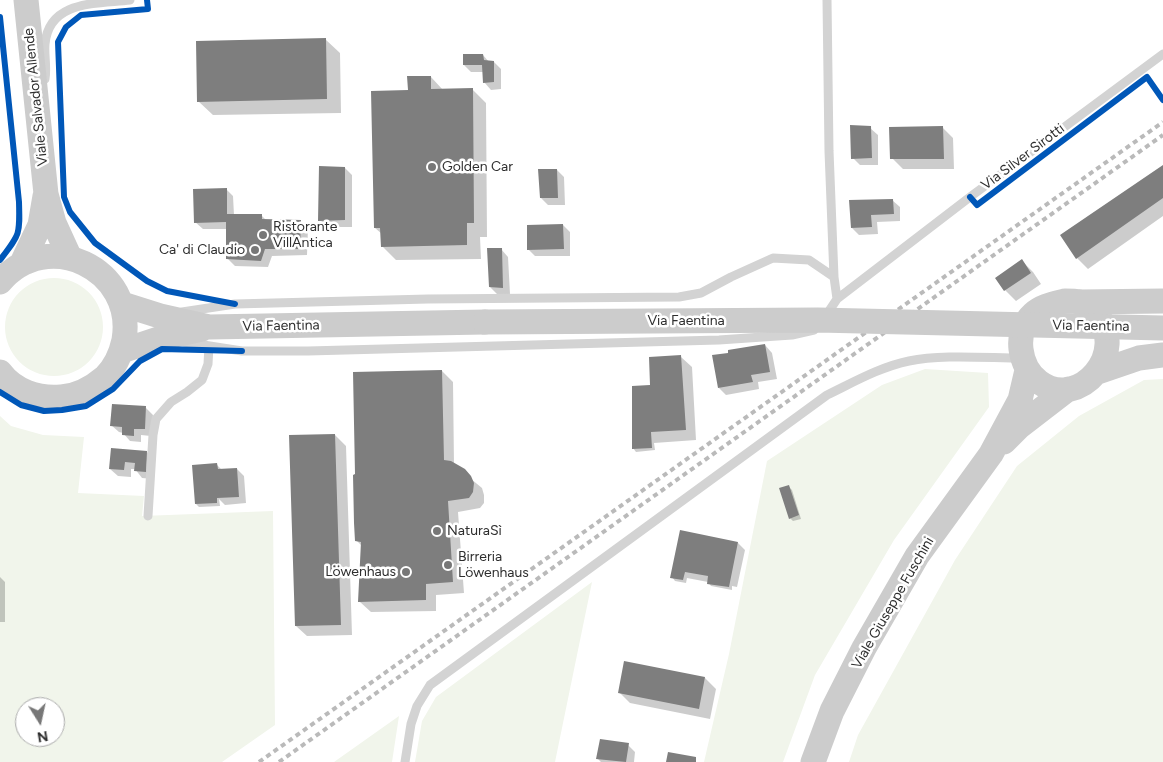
<!DOCTYPE html>
<html>
<head>
<meta charset="utf-8">
<style>
  body { margin:0 }
  #map { position:relative; width:1163px; height:762px; overflow:hidden; background:#fff; font-family:Figtree,sans-serif }
  canvas { display:block }
  .north { position:absolute; left:15px; top:697px; width:50px; height:50px; box-sizing:border-box; background:#fff; border:1px solid #ababab; border-radius:50%; rotate:170deg; font-size:14px; font-weight:700; line-height:20px; text-align:center; color:#2e2e2e }
  .north::after { content:''; display:block; margin:auto; width:18px; height:22px; background:#777; clip-path:polygon(50% 0,100% 100%,50% 72%,0 100%) }
</style>
</head>
<body>
<div id="map">
<canvas width="1163" height="762"></canvas>
<div class="north">N</div>
</div>
<script>
const ctx = document.querySelector('canvas').getContext('2d');
ctx.lineJoin = 'round';
function paint(path, color) {
  ctx.fillStyle = color;
  ctx.fill(path, 'evenodd');
}
function stroke(path, color, width, dash) {
  ctx.strokeStyle = color;
  ctx.lineWidth = width;
  ctx.lineCap = dash ? 'butt' : 'round';
  ctx.setLineDash(dash || []);
  ctx.stroke(path);
}
function label(font, color, halo, rows, align = 'center') {
  ctx.font = font + ' Figtree,sans-serif';
  ctx.lineWidth = 5;
  ctx.setLineDash([]);
  ctx.textBaseline = 'middle';
  ctx.strokeStyle = halo;
  ctx.fillStyle = color;
  for (const [text, x, y, turn = 0] of rows) {
    ctx.save();
    ctx.translate(x, y);
    ctx.rotate((+turn || 0) * Math.PI / 180);
    ctx.textAlign = isNaN(turn) ? turn : align;
    if (halo) ctx.strokeText(text, 0, 0);
    ctx.fillText(text, 0, 0);
    ctx.restore();
  }
}
paint(new Path2D(`
  M5 327a49 49 0 1 1 98 0a49 49 0 1 1-98 0Z
  M925,369L988,373L989,407L894,540L815,675L783,762H704L729,654L767,461L882,385Z
  M1163,379V762H849L858,735L955,560L1017,466L1079,416L1144,380Z
  M0,416L11,426L43,435L84,437L78,493L144,496L142,516L273,511L275,725L222,762H0ZM25,707H55V737H25Z
  M592,582L555,762H415L422,721L436,697Z
  M399,716L392,762H334Z`), '#f1f5eb');
paint(new Path2D(`
  M325,39L340,53L341,113L213,115L198,101Z
  M483,55L489,62H494L501,69V89L491,90L484,82L483,72H471L464,65Z
  M431,77L443,90L472,89L486,103L487,237H480L481,259L396,260L382,246V234L375,228L409,91Z
  M942,127L953,138L954,169H903L892,158Z
  M870,128L878,135V165H860L853,158Z
  M1163,167V216L1088,269L1077,258Z
  M345,168L352,175V227H327L320,220Z
  M557,170L564,177L565,205H548L541,198Z
  M226,189L233,196L234,215H261L267,221H300L308,228L307,255L272,256L268,267L235,266L228,259L227,229H203L195,222Z
  M892,200L900,207V221L877,222L878,234L859,235L852,228Z
  M563,225L570,232V256H535L528,249Z
  M501,249L508,257L510,294H497L490,287Z
  M1022,261L1033,272L1041,284L1016,301L1005,290Z
  M765,345L772,353L777,379L758,382L759,389L726,395L719,388Z
  M681,357L692,367L696,440L654,443L655,450L636,452L633,448Z
  M442,371L453,382L454,465L482,488L484,495V503L480,508L458,512L464,593L436,595V611L371,612L360,602L362,546L357,541Z
  M146,408L153,415L151,436L141,435V442L130,441L123,433L119,432L111,425Z
  M335,435L346,446L352,635L307,636L296,626Z
  M112,450L147,452L154,459L153,479L142,478L135,469H131V477L118,476L110,469Z
  M217,465L222,470L237,469L244,476L246,503L225,505L219,499L220,506L199,507L196,504Z
  M789,487L792,490L801,519L793,521L790,518Z
  M738,543L745,550L737,587L732,586V590L711,586L708,582L687,578L686,583L675,581L672,577Z
  M0,577L5,582V622H0Z
  M625,662L705,678L716,689L710,719L630,703L619,692Z
  M628,745L635,752L634,762H601L598,759Z`), '#0003');
paint(new Path2D(`
  M326,38L327,99L197,102L196,41Z
  M463,54H483L484,60L494,61V82L483,83L482,65H463Z
  M407,76H431V89L473,88L474,223H467V245L381,247L380,228H374L371,91L408,90Z
  M850,125L871,126L872,158L851,159Z
  M943,126L944,159H890L889,127Z
  M1163,165V198L1076,259L1060,235Z
  M319,166L345,167V220L318,221Z
  M538,169H557L558,198H540Z
  M227,188V214H262V219L301,220L300,249H265L261,261L226,259V222L194,223L193,189Z
  M893,199L894,214L871,215L872,227L851,228L849,200Z
  M563,224L564,249L527,250V225Z
  M487,248H502L503,288L489,287Z
  M1022,259L1031,273L1004,291L995,278Z
  M765,344L770,372L751,375L753,382L718,388L712,355L728,353V350Z
  M681,355L686,430L651,432L652,448L632,449V386L650,385L649,357Z
  M442,370L444,460L451,461L465,469L471,476L474,483L473,492L469,498L448,501L453,582L426,584V600L358,602L361,542L355,541L354,523L353,475L355,474L353,372Z
  M112,404L146,406L145,429H134V436L122,435V427L110,426Z
  M335,434L341,625L295,626L289,435Z
  M111,448L147,451L146,472L134,471L135,463L125,462L124,470L109,469Z
  M217,463L218,469L237,468L239,497L217,498V503L195,504L192,465Z
  M789,485L799,515L789,519L779,488Z
  M680,530L738,542L729,587L707,584L708,576L685,572L683,580L670,578Z
  M624,661L705,677L699,709L618,693Z
  M600,739L629,743L626,762L596,759Z
  M668,752L696,757V762H666Z`), '#7e7e7e');
stroke(new Path2D(`
  M827,0L829,151L834,277
  M45,79C47,67 44,55 45,44C49,0 97,4 130,0
  M837,299L970,197L1163,54
  M182,312L235,304L428,299L679,297L701,293L731,277L773,258L809,260L834,277L837,299L825,317
  M184,342L242,351H308L719,340L792,335L814,330
  M148,516L153,435L156,419L171,402L187,392L202,380L208,364L209,346
  M405,762L411,724L417,706L430,685L827,395C854,382 880,367 909,361C941,354 988,358 1022,358`), '#d3d3d3', 9);
stroke(new Path2D(`
  M26,0L46,194L54,223L70,258
  M22,263L40,225L45,196
  M0,282C47,226 136,269 124,340C121,354 115,367 105,377C92,388 78,396 61,397C38,399 14,391 0,372
  M1065,301C1069,301 1075,301 1080,302C1086,303 1091,309 1095,313C1131,351 1079,412 1039,382C1019,367 1013,332 1033,314C1042,306 1053,304 1065,301Z
  M1081,302L1163,301
  M122,304L160,316L209,327L485,322
  M122,351L161,338L202,329
  M1098,372L1139,358L1163,355
  M1004,442L1020,426L1068,389
  M813,762L832,711L864,648L917,556L991,454L1020,400L1027,370`), '#ccc', 25);
stroke(new Path2D(`
  M259,762L1163,122
  M279,762L1163,135`), '#bababa', 4, [5, 4]);
stroke(new Path2D(`
  M485,322L818,320L1163,328`), '#ccc', 25);
stroke(new Path2D(`
  M147,0L148,9L81,15L66,27L58,42L64,197L70,212L95,243L147,281L167,291L235,304
  M0,17L19,202C20,235 20,234 0,260
  M970,197L977,205L1147,77L1163,100
  M0,392L21,405L44,411L62,410L86,406L113,389L140,361L162,349L242,351`), '#0057b8', 6);
for (const [x, y, r, color] of [
  [432,167,5,"#777"],
  [263,235,5,"#777"],
  [255,250,5,"#777"],
  [437,531,5,"#777"],
  [448,565,5,"#777"],
  [406,572,5,"#777"]
]) {
  const dot = new Path2D();
  dot.arc(x, y, r, 0, 2 * Math.PI);
  ctx.fillStyle = color;
  ctx.fill(dot);
  stroke(dot, '#fff', 2);
}
label('14px', '#2e2e2e', '#fff', [
  ["Viale Salvador Allende",36,97,-96],
  ["Via Silver Sirotti",1023,157,-37],
  ["Via Faentina",686,321],
  ["Via Faentina",281,326,-1],
  ["Via Faentina",1091,326,1],
  ["Viale Giuseppe Fuschini",893,603,-60]
]);
label('14px', '#2e2e2e', '#fff', [
  ["Golden Car",442,167],
  ["Ristorante",273,227],
  ["VillAntica",273,243],
  ["Ca' di Claudio",245,250,"right"],
  ["NaturaSì",447,531],
  ["Birreria",458,557],
  ["Löwenhaus",458,573],
  ["Löwenhaus",396,572,"right"]
], 'left');
</script>
</body>
</html>
